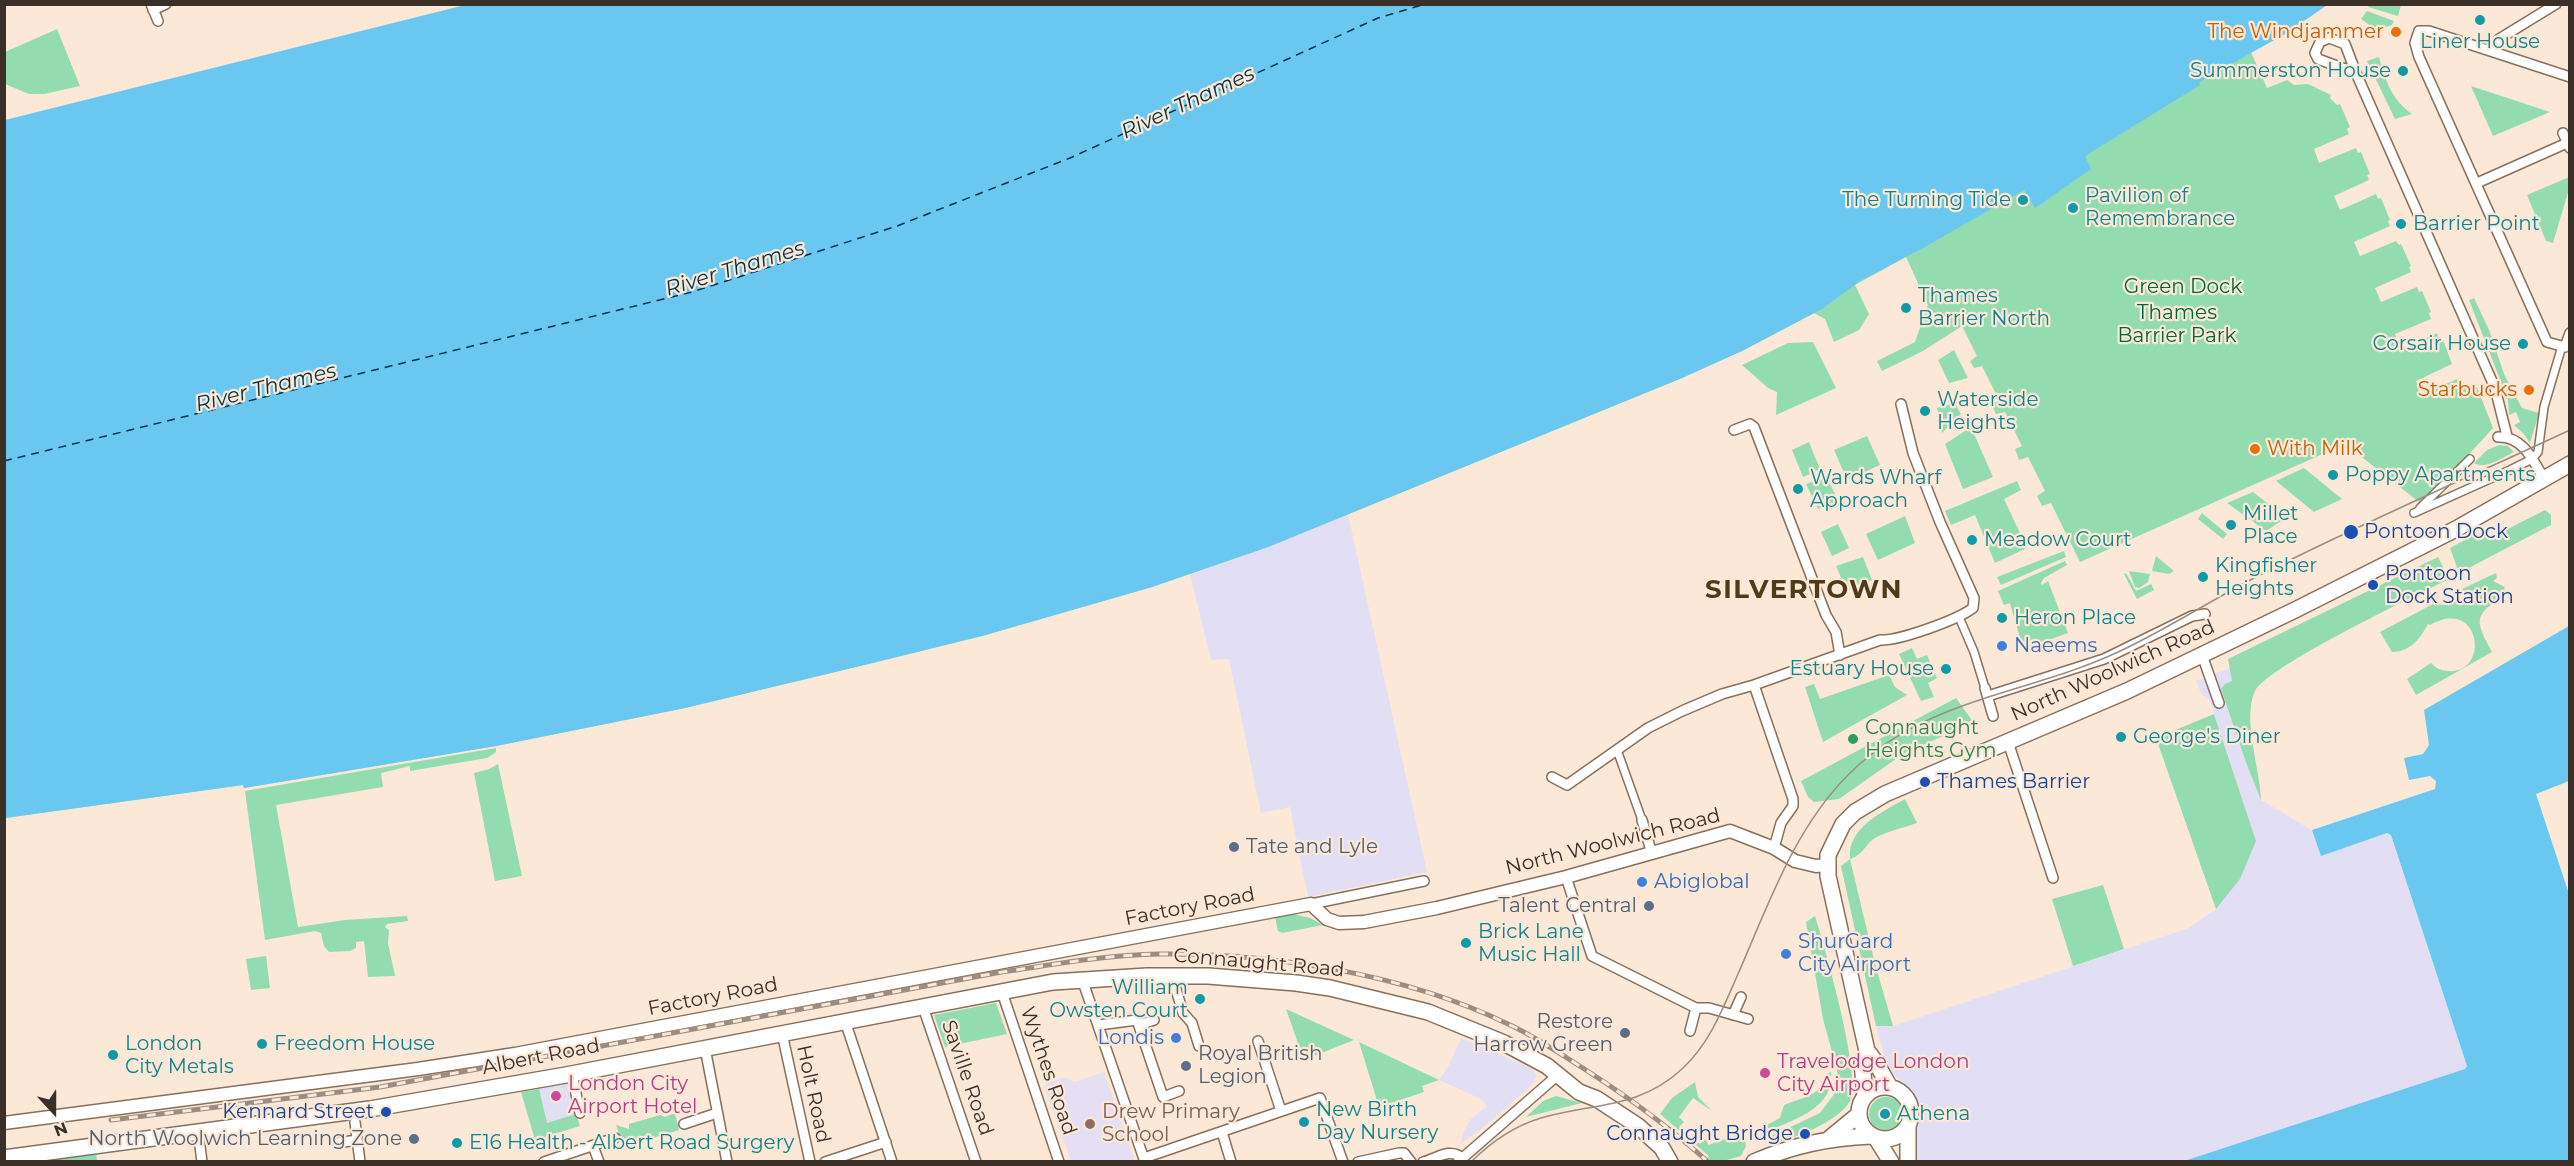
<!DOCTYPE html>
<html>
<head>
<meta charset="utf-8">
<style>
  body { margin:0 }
  #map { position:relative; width:2574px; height:1166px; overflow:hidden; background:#fce8d6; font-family:Montserrat,sans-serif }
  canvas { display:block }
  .frame { position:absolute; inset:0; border:6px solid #3a3028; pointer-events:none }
  .north { position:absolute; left:24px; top:1082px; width:60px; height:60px; -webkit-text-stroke:4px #fce8d6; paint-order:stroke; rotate:159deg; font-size:16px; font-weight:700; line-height:24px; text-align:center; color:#3a3028 }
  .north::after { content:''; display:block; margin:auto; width:21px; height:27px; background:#3a3028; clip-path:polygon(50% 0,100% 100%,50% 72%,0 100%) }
</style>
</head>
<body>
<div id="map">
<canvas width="2574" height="1166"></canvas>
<div class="frame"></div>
<div class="north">N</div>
</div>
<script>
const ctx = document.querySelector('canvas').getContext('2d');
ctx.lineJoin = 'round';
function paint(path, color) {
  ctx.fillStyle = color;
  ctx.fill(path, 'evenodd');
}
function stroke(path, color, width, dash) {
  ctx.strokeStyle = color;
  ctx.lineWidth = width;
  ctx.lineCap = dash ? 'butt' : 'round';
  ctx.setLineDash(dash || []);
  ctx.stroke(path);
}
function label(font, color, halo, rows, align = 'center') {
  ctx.font = font + ' Montserrat,sans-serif';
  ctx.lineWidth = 4.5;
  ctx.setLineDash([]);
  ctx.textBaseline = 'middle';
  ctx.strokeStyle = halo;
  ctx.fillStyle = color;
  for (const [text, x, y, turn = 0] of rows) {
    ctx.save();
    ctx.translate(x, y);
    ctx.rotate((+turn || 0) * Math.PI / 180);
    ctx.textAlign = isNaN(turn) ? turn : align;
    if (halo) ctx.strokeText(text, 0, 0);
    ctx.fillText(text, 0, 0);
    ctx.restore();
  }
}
paint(new Path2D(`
  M1348,514L1427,872L1308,897L1290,807L1261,813L1229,659L1211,660L1190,574L1268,547Z
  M2230,668L2247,765L2261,800L2312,830L2321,855L2387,833L2391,835L2467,1065L2465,1069L2184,1161H1916L1915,1135L1918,1113L1910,1091L1888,1069L1876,1026H1893L2189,928L2216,909L2240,879L2256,841L2210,701L2201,693L2196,681Z
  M1461,1038L1528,1067L1534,1070L1536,1076L1535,1081L1528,1089L1479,1131L1461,1143L1464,1131L1470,1120L1487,1106L1481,1099L1439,1080L1449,1065Z
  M565,1082L568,1084L576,1114L547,1124L538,1087Z`), '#e2dff5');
paint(new Path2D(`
  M1104,1072L1135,1161H1071L1044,1087L1046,1084L1064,1077L1075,1082Z`), '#e6def3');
paint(new Path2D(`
  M2327,5L2285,34L2251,52L2267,88L2287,80L2294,85L2308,84L2331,95L2330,98L2337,105L2340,104L2350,127L2347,129L2349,134L2314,149L2319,163L2356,148L2358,153L2361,152L2370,174L2367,175L2369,180L2334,196L2340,210L2376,194L2378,199L2381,198L2390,220L2388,221L2390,226L2354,242L2360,256L2396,241L2399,245L2401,244L2411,266L2409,267L2411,272L2375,288L2381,302L2417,287L2419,292L2422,291L2431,312L2429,313L2431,319L2395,334L2401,349L2437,333L2439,338L2442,337L2452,364L2416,381L2422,395L2457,379L2460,384L2464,383L2467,391L2477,387L2493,428L2423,505L2345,444L2080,562L2051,503L2042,506L2037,496L2045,491L2028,457L2019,460L2015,449L2022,446L2005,412L1996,414L1992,405L1999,400L1982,366L1974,368L1970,361L1977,356L1962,326L1923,351L1882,371L1877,361L1915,342L1928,305L1906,257L1855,285L1869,314L1859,330L1834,342L1825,319L1814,313L1742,351L1682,378L1268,547L1152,587L982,636L685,708L496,746L244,788L243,785L5,818L4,783Z
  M2369,5L2400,4L2401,5L2398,16L2368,7Z
  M2367,11L2394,21L2392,25L2376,30L2361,19Z
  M57,29L80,86L44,94H29L5,84V52Z
  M2379,57C2385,80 2392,100 2412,114L2395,119L2367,61Z
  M2471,86L2550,112L2493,136Z
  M2569,177V189L2553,243L2546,241L2527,195Z
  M2474,298L2490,332L2504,374L2522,408L2539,413L2530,443L2523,433L2514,425L2520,422L2516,412L2509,415L2508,400L2469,300Z
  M1813,342L1836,388L1776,415L1777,392L1768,388L1742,365L1788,343Z
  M1954,350L1968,378L1949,383L1938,360Z
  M1955,403L1961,414L1942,433L1937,408Z
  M1971,427L1993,477L1963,489L1945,444Z
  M1867,436L1880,465L1847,480L1834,450Z
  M1809,442L1820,469L1803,477L1792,450Z
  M2499,445L2508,446L2514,452C2503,457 2486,470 2474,463L2487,450Z
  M2304,468L2342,499L2314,512L2276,481Z
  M1826,476L1838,500L1818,509L1806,484Z
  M2017,481L2021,490L2004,499L2027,548L1995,563L1975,515L1951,525L1945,511Z
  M2253,492L2286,518L2266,531L2227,503Z
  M2545,510L2551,515V525L2459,573L2450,548L2474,535L2494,536Z
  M2202,513L2227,534L2223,539L2198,519Z
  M1905,516L1915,543L1878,560L1866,534Z
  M1838,524L1849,548L1832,556L1821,532Z
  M2064,551L2066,557L2001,585L1997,577Z
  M2156,556L2174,571L2169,574L2152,571Z
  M1863,557L1872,580L1847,591L1836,566Z
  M2438,557L2449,579C2415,596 2268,666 2255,691C2242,718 2260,769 2261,800L2247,765L2221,689L2225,684L2232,681L2228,659Z
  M2065,561L2067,565L2044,578L2041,583L2042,585L2048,581L2068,633L2023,649L2010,603L2004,605L1998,591Z
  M2129,571L2150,574L2148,582L2139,588L2135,587Z
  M2126,573L2136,591L2151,584L2154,590L2137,599L2124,574Z
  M2496,573L2497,578L2493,581L2505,587L2504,589L2506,591L2500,596L2503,598C2471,614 2477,624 2492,652L2416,695L2407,679L2431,663C2437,669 2440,670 2448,671C2490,675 2482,596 2430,625L2428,624C2420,639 2410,652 2392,652L2380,632L2433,604L2447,605L2449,597L2466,600L2467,594L2462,589Z
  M1912,648L1917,659L1927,655L1937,678L1928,683L1934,697L1921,701L1899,654Z
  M1889,675L1895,687L1907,695L1823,742L1805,687L1814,684L1820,699Z
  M1956,698L1974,723L1969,722L1959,729L1903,754L1839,799L1814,802L1808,797L1801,781Z
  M2214,714L2256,841L2240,879L2216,909L2156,738Z
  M496,748V752L487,758L410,771V766L381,773L383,787L276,805L298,927L345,920L407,916L408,921L387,924L385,927L389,930L388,943L395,976L368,977L364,941L356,942V948L350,951L329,952L324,946L321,933L315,931L265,940L245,791Z
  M498,764L522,876L495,881L474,773L489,769Z
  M1905,799L1917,823C1903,828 1888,831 1875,838C1864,845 1865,854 1850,859L1875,964L1893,1026H1876L1841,866L1850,859C1847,828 1882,812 1905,799Z
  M2103,885L2124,949L2073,966L2052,899Z
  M1293,914L1310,918L1323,925L1282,933L1278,931L1275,917Z
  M1815,916C1824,945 1863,1079 1850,1101C1838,1122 1794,1139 1771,1144L1769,1137L1820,1113L1838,1089L1837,1070L1823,1019L1806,922Z
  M266,956L270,988L251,990L246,959Z
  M996,1003L1007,1034L945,1047L934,1015Z
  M1286,1009L1354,1040L1304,1060Z
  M1359,1042L1439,1080L1422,1086L1424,1092L1379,1107Z
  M1831,1072C1834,1108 1798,1117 1772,1130L1765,1126L1780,1118L1784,1105C1800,1098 1825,1095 1826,1074Z
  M1695,1082L1698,1097L1712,1111L1693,1098L1679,1117L1684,1122L1679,1127L1700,1144L1706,1139L1708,1145L1744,1133L1746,1146L1741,1156L1723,1161H1705L1709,1156L1660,1114L1672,1098Z
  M539,1089L547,1123L576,1114L580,1126L535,1140L521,1092Z
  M1556,1096L1582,1103L1526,1117L1543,1101Z
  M1869 1114a17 17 0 1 1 34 0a17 17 0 1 1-34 0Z
  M675,1113L679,1130L633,1144L630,1142L623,1144L616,1125L629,1129V1124L660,1115L665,1117Z
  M96,1153L97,1161L51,1162L54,1158Z`), '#93dcaf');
paint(new Path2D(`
  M465,5V4L2327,5L2285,34L2199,82L2200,85L2085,156L2091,169L2035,208L2024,190L1923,248L1860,281L1822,309L1742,351L1682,378L1268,547L1152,587L982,636L869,664L685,708L496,746L244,788L243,785L5,818V120Z
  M2569,626V781L2536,794L2569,894V1161H2184L2465,1069L2467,1066L2391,835L2387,833L2321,856L2312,830L2435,789L2436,781L2430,776L2409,780L2404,758L2423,754L2429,745L2424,710Z`), '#69c7f0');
stroke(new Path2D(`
  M4,461L692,292L897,226L1070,158L1378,18L1425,4`), '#053243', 1.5, [8, 6]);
const pedestrian = new Path2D(`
  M2420,508L2470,459
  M2414,513L2510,470L2532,459L2538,452L2544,407L2562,346
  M1959,617L1974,652L1985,688
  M1617,750L1642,820`);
const minor = new Path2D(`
  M151,4L158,21
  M153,10L166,4
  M2493,51L2499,39L2556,4
  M2356,73L2318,59L2315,53L2320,42L2329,38L2345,44L2356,73L2495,388L2507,436
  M2570,77L2429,31H2419L2415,43L2419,57L2547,342L2565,347L2570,333
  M2563,133L2570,148
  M2477,183L2567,143
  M1734,430L1750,424L1754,427L1826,615L1836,632L1840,655
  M2498,437C2523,436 2533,460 2544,479
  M2202,655L2219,703
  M1754,685L1793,799V806L1781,823L1774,848
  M1985,688L1993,716
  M1988,696L2104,659L2192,616L2205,614
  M2008,742L2053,878
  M1552,777L1567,785L1648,728L1682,711L1722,694L1754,685L1880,640C1899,641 1957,620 1973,608L1974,598L1940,522L1913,453L1901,404
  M1642,820L1652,854
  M1566,877L1592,956L1696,1008H1709L1748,1019
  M1311,904L1424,881
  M1172,976L1183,1013L1192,1023L1199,1046
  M1082,979L1145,1162
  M1002,992L1059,1162
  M923,1007L976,1162
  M1733,1015L1741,997
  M845,1021L892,1162
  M1098,1025L1137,1020L1163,1097L1179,1091
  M1139,1025L1154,1020
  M1690,1031L1696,1008
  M782,1033L810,1162
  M1258,1041L1281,1111
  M705,1048L727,1162
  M572,1074L580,1113
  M355,1122L360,1162
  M684,1124L717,1113
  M198,1130L202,1162
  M1222,1132L1231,1162
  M337,1143L357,1140
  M593,1146L599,1162
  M1144,1158L1320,1098L1343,1162
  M544,1162L615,1138
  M825,1162L886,1142
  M1358,1162L1399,1153H1404L1411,1162
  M1423,1162C1436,1159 1450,1147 1462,1158
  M1458,1162L1559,1074`);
const tertiary = new Path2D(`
  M4,1123L418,1069L515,1054L1311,904L1327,919L1339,923L1364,922L1437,908L1566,877L1730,831L1774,848L1795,861L1816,866L1827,865`);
const primary = new Path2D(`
  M1859 1113a26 26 0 1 1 52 0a26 26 0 1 1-52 0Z
  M1890,1087C1882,1075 1877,1061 1867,1051L1828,876V855L1843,824L1855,812L1885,794L2127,691L2295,610L2456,529L2570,464
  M1865,1095L1862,1063L1867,1051
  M1908,1127V1162
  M1830,1138L1858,1115
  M1876,1138L1891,1162
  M4,1158L370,1109L566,1075L1053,982L1147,976H1208L1296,983L1330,988L1428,1012L1504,1043L1547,1066L1579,1092L1597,1099L1638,1126L1662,1148L1670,1162
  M1754,1162C1794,1145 1828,1138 1871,1136`);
stroke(pedestrian, '#87705c', 10);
stroke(minor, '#87705c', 12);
stroke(tertiary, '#87705c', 15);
stroke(primary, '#87705c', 18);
stroke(pedestrian, '#fff', 7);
stroke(minor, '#fff', 9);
stroke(tertiary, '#fff', 12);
stroke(primary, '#fff', 15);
stroke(new Path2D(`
  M1471,1162C1491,1142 1514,1126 1541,1118C1593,1103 1639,1109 1682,1069C1710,1043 1723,1008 1738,974C1768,906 1794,829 1848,775C1925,698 2022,696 2116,653C2164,631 2208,602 2256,577C2358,525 2465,479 2570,430`), '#9c8d80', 1.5);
const rail = new Path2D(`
  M111,1120L380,1087L996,973C1050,965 1104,955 1159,954C1273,953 1405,974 1508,1024C1528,1033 1548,1046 1567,1058C1617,1089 1662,1121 1706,1160`);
stroke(rail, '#9c8d80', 5);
stroke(rail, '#fce8d6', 3, [9]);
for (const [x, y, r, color] of [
  [2480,20,6,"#0f9aa8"],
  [2396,32,6,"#e8710a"],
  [2403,71,6,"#0f9aa8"],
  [2023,200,6,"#0f9aa8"],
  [2073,208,6,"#0f9aa8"],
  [2401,224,6,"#0f9aa8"],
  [1906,308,6,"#0f9aa8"],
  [2523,344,6,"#0f9aa8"],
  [2529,390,6,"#e8710a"],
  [1925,411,6,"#0f9aa8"],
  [2255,449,6,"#e8710a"],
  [2333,475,6,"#0f9aa8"],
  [1798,489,6,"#0f9aa8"],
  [2231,525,6,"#0f9aa8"],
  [2351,532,8,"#1a4fb4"],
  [1972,540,6,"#0f9aa8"],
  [2203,577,6,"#0f9aa8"],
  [2373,585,6,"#1a4fb4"],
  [2002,618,6,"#0f9aa8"],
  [2002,646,6,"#3f7fe0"],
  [1946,669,6,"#0f9aa8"],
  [2121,737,6,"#0f9aa8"],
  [1853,739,6,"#2e9e5b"],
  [1925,782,6,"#1a4fb4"],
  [1234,847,6,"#5c6f8a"],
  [1642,882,6,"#3f7fe0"],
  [1649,906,6,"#5c6f8a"],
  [1466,943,6,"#0f9aa8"],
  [1786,954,6,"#3f7fe0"],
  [1200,999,6,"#0f9aa8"],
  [1625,1033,6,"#5c6f8a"],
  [1176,1038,6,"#3f7fe0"],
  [262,1044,6,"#0f9aa8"],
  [113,1055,6,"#0f9aa8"],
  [1186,1066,6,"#5c6f8a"],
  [1765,1073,6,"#d1479c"],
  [556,1096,6,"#d1479c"],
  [386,1112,6,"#1a4fb4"],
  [1885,1114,6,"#0f9aa8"],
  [1304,1122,6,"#0f9aa8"],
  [1090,1124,6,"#8d6e63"],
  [1805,1134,6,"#1a4fb4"],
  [414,1139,6,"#5c6f8a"],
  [457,1143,6,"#0f9aa8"]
]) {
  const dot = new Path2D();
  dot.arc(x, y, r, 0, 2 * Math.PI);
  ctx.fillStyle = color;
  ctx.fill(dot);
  stroke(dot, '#fce8d6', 2);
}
label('20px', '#c56008', '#fce8d6', [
  ["The Windjammer",2384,32],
  ["Starbucks",2517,390],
  ["With Milk",2267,449,"left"]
], 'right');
label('20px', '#0d838f', '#fce8d6', [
  ["Liner House",2480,42,"center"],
  ["Summerston House",2391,71,"right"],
  ["Pavilion of",2085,196],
  ["Remembrance",2085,219],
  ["The Turning Tide",2011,200,"right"],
  ["Barrier Point",2413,224],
  ["Thames",1918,296],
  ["Barrier North",1918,319],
  ["Corsair House",2511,344,"right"],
  ["Waterside",1937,400],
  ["Heights",1937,423],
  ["Poppy Apartments",2345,475],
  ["Wards Wharf",1810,478],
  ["Approach",1810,501],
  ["Millet",2243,514],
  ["Place",2243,537],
  ["Meadow Court",1984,540],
  ["Kingfisher",2215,566],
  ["Heights",2215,589],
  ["Heron Place",2014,618],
  ["Estuary House",1934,669,"right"],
  ["George's Diner",2133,737],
  ["Brick Lane",1478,932],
  ["Music Hall",1478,955],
  ["William",1188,988,"right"],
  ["Owsten Court",1188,1011,"right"],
  ["London",125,1044],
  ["City Metals",125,1067],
  ["Freedom House",274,1044],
  ["New Birth",1316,1110],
  ["Day Nursery",1316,1133],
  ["Athena",1897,1114],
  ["E16 Health - Albert Road Surgery",469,1143]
], 'left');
label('20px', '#00673c', '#fce8d6', [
  ["Green Dock",2183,287],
  ["Thames",2177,313],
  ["Barrier Park",2177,336]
]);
label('20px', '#164399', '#fce8d6', [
  ["Pontoon Dock",2364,532],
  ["Pontoon",2385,574],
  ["Dock Station",2385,597],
  ["Thames Barrier",1937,782],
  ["Kennard Street",374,1112,"right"],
  ["Connaught Bridge",1793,1134,"right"]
], 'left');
label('20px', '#366cbe', '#fce8d6', [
  ["Naeems",2014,646],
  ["Abiglobal",1654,882],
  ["ShurGard",1798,942],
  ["City Airport",1798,965],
  ["Londis",1164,1038,"right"]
], 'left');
label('20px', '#3a3028', '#fce8d6', [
  ["North Woolwich Road",2113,671,-24],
  ["North Woolwich Road",1613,842,-14],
  ["Factory Road",1190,907,-11],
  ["Connaught Road",1259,963,5],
  ["Factory Road",713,997,-11],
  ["Albert Road",541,1057,-11],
  ["Wythes Road",1048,1071,71],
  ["Saville Road",967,1078,71],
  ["Holt Road",813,1094,78]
]);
label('20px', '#27864d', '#fce8d6', [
  ["Connaught",1865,728],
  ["Heights Gym",1865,751]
], 'left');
label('20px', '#4e5e75', '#fce8d6', [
  ["Tate and Lyle",1246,847,"left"],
  ["Talent Central",1637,906],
  ["Restore",1613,1022],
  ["Harrow Green",1613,1045],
  ["Royal British",1198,1054,"left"],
  ["Legion",1198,1077,"left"],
  ["North Woolwich Learning Zone",402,1139]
], 'right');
label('20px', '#b23c85', '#fce8d6', [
  ["Travelodge London",1777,1062],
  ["City Airport",1777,1085],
  ["London City",568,1084],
  ["Airport Hotel",568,1107]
], 'left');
label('20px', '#785e54', '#fce8d6', [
  ["Drew Primary",1102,1112],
  ["School",1102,1135]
], 'left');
label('italic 21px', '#053243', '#fce8d6', [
  ["River Thames",1188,103,-25],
  ["River Thames",735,269,-17],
  ["River Thames",266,388,-14]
]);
ctx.letterSpacing = '1.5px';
label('bold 26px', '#513a17', '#fce8d6', [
  ["SILVERTOWN",1804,590]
]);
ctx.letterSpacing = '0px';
</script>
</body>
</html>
